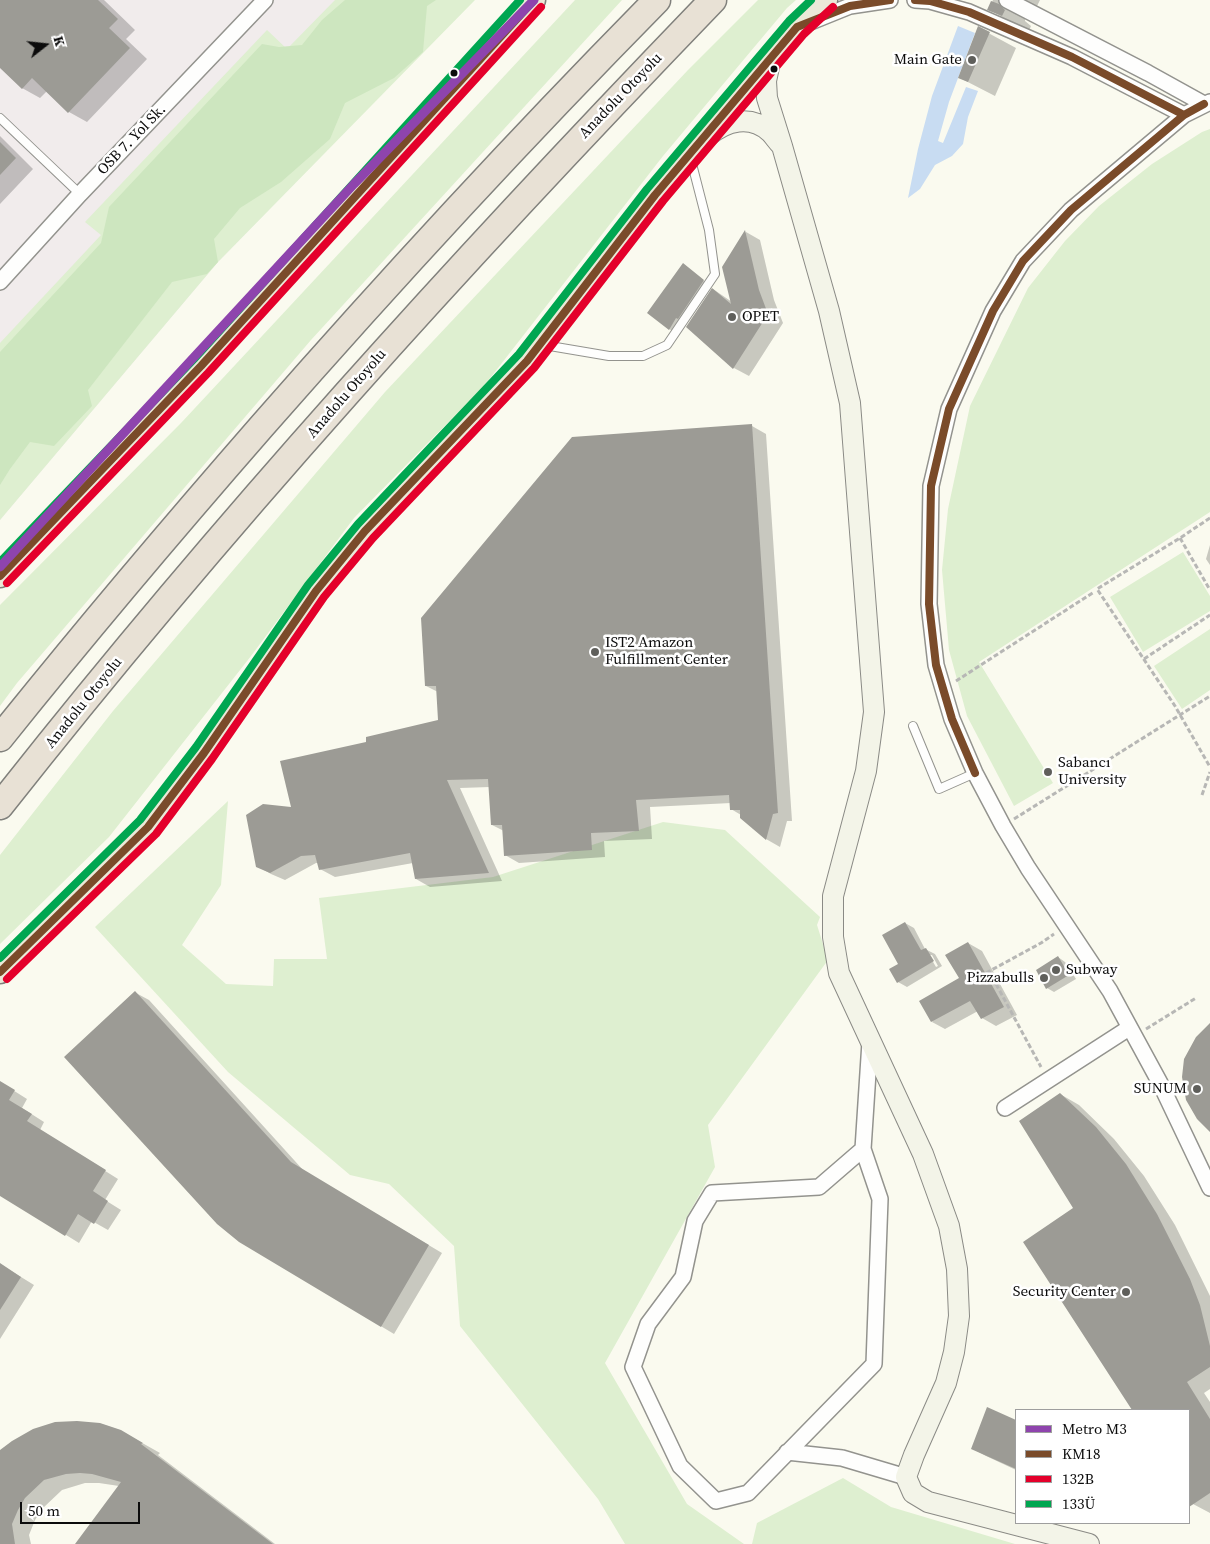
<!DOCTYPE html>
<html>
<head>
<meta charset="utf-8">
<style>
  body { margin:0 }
  #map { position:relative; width:1210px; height:1544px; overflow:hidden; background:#fafaef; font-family:"Source Serif 4",serif }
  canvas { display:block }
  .legend { position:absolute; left:1015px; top:1409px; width:175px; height:115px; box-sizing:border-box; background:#fff; border:1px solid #9e9e9e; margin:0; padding:6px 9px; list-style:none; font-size:15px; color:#0c0c0c }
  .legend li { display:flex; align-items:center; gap:10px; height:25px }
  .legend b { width:25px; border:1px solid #9e9e9e }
  .north { position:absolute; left:20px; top:20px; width:50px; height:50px; -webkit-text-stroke:4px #fff; paint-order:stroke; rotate:74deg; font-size:14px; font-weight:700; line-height:20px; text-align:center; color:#0c0c0c }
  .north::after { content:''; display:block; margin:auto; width:18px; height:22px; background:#0c0c0c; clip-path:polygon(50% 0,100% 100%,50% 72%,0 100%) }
  .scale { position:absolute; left:20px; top:1502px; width:120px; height:22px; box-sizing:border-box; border:2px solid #0c0c0c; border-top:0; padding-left:6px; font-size:15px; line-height:18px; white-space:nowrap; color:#0c0c0c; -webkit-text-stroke:4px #fff; paint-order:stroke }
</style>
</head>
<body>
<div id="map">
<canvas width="1210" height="1544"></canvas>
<ul class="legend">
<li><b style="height:6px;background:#8e44ad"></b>Metro M3</li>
<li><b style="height:6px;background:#7a4b2a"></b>KM18</li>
<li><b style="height:6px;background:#e4002b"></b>132B</li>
<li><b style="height:6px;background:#00a651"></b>133Ü</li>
</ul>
<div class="north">K</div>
<div class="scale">50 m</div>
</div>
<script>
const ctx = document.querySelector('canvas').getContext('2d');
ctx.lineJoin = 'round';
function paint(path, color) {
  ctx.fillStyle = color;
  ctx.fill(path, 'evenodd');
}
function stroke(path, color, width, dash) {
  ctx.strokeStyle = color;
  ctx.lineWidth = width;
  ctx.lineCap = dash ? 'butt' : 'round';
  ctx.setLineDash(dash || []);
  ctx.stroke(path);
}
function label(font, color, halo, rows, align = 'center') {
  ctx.font = font + ' "Source Serif 4",serif';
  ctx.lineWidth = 5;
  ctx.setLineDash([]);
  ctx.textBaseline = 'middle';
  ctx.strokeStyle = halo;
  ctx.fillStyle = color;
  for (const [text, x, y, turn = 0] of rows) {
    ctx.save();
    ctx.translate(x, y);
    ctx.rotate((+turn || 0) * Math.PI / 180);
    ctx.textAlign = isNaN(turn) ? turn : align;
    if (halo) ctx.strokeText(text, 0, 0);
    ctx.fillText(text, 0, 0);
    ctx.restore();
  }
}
paint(new Path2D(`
  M0,0H461L423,52L218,262L0,520Z`), '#f1ecec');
paint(new Path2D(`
  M335,0H475L218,262L0,520V343L101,235L85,222L267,30L287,49Z
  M575,0H622L311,340L17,683L0,706V605L181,423Z
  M758,0H796L787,8L663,156L484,386L354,518L251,656L109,837L0,944V855L113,711L385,392L688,70Z
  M1210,129V512L979,662L1053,783L1014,806L967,716L949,650L942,570L948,509L970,406L1028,288L1065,241L1099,206L1152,164L1202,132Z
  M1183,552L1210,596V611L1143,652L1110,597Z
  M1210,629V690L1182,709L1154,666Z
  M228,801L221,885L182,945L226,984L273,986L274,959H327L319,898L493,877L663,822L725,830L820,917L817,925L828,960L708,1125L715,1167L605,1363L687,1504L744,1544H625L598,1499L460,1326L454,1246L389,1184L350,1175L228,1072L95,927Z
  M843,1478L891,1507L1015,1544H752L757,1523Z`), '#deefd0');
paint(new Path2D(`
  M345,0H436L427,6L423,52L394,78L345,103L330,139L281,182L240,208L214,239L218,262L207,274L172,282L88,390L92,406L54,446L30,442L10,469L0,485V352L101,243L109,207L262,44L279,47L302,45L322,20Z`), '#cde6bf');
paint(new Path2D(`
  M958,26L975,33L949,102L938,141L943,143L966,87L978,91L968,117L963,144L952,156L935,165L920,189L908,198L918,149L932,96Z`), '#c8dcf2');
paint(new Path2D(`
  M0,0H104L135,30L126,39L147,59L87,122L69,112L47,91L40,98L22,88L0,67Z
  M993,0H1040L1037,6L1029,7L1025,12V21L1031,26L1029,31L1015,25L989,9Z
  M979,28L1016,48L995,96L960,78Z
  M0,136L33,169L0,204Z
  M746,232L760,240L774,300L783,323L749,376L734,368L688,326L713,289L732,302L724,267Z
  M687,267L706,283L673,331L669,329Z
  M752,426L766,434L792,821H787L780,847L766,839L741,817V815L731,809V803L650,807L652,839L604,841L605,857L519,863L505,855L504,831L492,825L490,787L460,788L502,881L430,887L416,879L413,863L335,877L320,869L319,863H316L285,880L271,874L257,866L293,809L367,743L440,721L438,692L426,686Z
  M1210,545V565L1206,559Z
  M905,923L914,928L925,949L935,954L942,966L907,987L898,982ZM929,955H932L938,966L936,967Z
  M968,943L982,951L1017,1015L996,1026L982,1018L978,1011L945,1029L932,1022L961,978Z
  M1058,957L1065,962L1076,979L1054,992L1047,988Z
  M136,993L149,1000L304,1171L442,1253L394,1334L239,1241Z
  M0,1082L27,1099L22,1108L44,1122L40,1130L118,1179L105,1200L121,1210L108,1230L92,1221L79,1243L0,1194Z
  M1060,1094L1079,1105L1114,1139L1144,1176L1175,1225L1210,1296V1389L1204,1393L1210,1402V1513L1193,1504L1189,1496V1410H1133L1025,1242L1075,1208Z
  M0,1264L34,1285L0,1339Z
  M987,1409L1016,1421V1470L986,1456L973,1449Z
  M121,1431L160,1453L158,1455L275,1544H76L119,1486L99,1483H85L62,1490L43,1508L35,1520L29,1535L31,1544H0V1452Z`), '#0003');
paint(new Path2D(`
  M0,0H98L118,19L109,28L130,48L68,113L32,78L22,89L0,68Z
  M991,1L999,4L1005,10L1002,16L987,10Z
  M978,26L990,32L968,82L958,78Z
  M0,142L16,158L0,175Z
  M745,230L759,290L768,314L733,369L686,327L712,288L731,304L722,267Z
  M683,263L704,280L678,319L676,318L669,330L647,313Z
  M752,424L778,813L773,814L766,840L740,818V810H730L729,795L636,800L639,831L591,833L592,850L504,856L502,825H491L488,779L447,780L489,873L415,879L410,853L319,870L315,855L301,856L270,873L256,867L246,815L263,804L291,807L280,761L366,742V737L438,720L436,686H425L421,618L572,437Z
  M905,922L921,950L926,948L934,961L897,983L889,969L898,964L882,935Z
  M968,942L1004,1007L981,1019L970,1001L931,1022L919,1001L959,978L945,955Z
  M1058,956L1069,975L1046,989L1036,970Z
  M135,991L291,1162L429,1245L381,1327L239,1242L217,1224L64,1057Z
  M1210,1023V1132L1197,1119L1186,1100L1182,1077L1184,1059L1196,1037Z
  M0,1081L15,1090L9,1100L32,1114L27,1121L106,1170L93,1191L108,1201L94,1224L78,1214L65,1236L0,1196Z
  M1060,1093L1096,1127L1126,1164L1157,1214L1190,1279L1200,1305L1210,1346V1367L1187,1382L1210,1419V1493L1189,1507V1410H1132L1023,1242L1073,1208L1019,1121Z
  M0,1263L21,1277L0,1310Z
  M987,1407L1016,1420V1469L971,1449Z
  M77,1421L100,1423L121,1430L143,1443L141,1444L273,1544H75L121,1482L92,1474L80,1473L66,1474L44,1480L25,1498L18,1510L12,1524L15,1544H0V1450L12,1441L33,1429L55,1422Z`), '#9c9b95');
const lane = new Path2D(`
  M0,118L80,194
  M544,345L609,356H643L667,345L715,274L709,230L691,160
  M913,726L939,789L975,773`);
const street = new Path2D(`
  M915,0L930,1L969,12L1072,57L1184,115
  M1007,0L1148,73L1204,104
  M808,23L850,6L890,0
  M1210,102L1184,115L1071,210L1023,261L993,311L949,409L931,486L929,604L936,665L952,719L975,773L1003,826L1028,868L1110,991L1160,1083L1210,1188
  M0,282L80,194L265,0
  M1005,1108L1129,1028
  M863,1149L819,1187L712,1193L695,1221L683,1277L648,1324L633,1367L680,1466L716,1501L748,1493L874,1364L880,1199L863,1149L870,1042
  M787,1452L842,1458L906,1477`);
const secondary = new Path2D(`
  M771,58L766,81L767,98L782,146L829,311L850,403L874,712L866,771L833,896V937L839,973L923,1154L949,1226L957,1269L959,1316L954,1352L946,1383L914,1455L906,1477L913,1493L928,1502L1089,1544
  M708,136C726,121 750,114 770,132C774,136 777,141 781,145`);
const primary = new Path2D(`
  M0,576L201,366L534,0
  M0,972L148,827L204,753L316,591L365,531L527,361L655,195L797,27L826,0`);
const highway = new Path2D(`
  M0,738C85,632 173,528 262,426C390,280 521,138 657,0
  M0,806C222,524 464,258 713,0`);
stroke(lane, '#93938e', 10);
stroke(street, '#93938e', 18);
stroke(secondary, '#8a8a85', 22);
stroke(primary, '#80807c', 25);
stroke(highway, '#80807c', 29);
stroke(new Path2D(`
  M1210,518L1180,538L1097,589L1175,706L1210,767
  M1180,538L1210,590
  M1144,659L1210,615
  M956,681L1094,592
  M1202,795L1210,772
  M1014,819L1210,696
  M989,971L1041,1067
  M986,973L1041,943L1054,934
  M1146,1029L1196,998`), '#b7b7b5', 3, [5, 2.5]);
stroke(lane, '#fefefd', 8);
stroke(street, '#fefefd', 15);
stroke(secondary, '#f3f4e8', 20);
stroke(primary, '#ebe9d8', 22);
stroke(highway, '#e8e1d5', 26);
stroke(new Path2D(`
  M915,0L930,1L969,12L1072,57L1184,115
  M0,576L201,366L534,0
  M975,773L952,719L936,665L929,604L931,486L949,409L993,311L1023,261L1071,210L1184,115L1204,104
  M0,972L148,827L204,753L316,591L365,531L527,361L655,195L797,27L850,6L890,0`), '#7a4b2a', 8);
stroke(new Path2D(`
  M7,583L208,373L541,7
  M7,979L156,834L212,759L324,597L373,538L534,368L663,201L804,34L833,7`), '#e4002b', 8);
stroke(new Path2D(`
  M0,562L194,359L520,0
  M0,958L140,820L196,747L308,585L358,524L519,354L647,189L789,21L811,0`), '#00a651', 8);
stroke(new Path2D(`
  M0,567L354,184L534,0`), '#8e44ad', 9);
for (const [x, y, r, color] of [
  [972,60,5,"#5f5f5b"],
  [774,69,4.5,"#0c0c0c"],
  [454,73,4.5,"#0c0c0c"],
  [732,317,5,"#5f5f5b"],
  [595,652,5,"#5f5f5b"],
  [1048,772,5,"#5f5f5b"],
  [1056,970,5,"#5f5f5b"],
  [1044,978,5,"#5f5f5b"],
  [1197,1089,5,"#5f5f5b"],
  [1126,1292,5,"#5f5f5b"]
]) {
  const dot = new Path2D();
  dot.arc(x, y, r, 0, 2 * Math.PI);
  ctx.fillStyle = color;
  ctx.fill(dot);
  stroke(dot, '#fff', 2);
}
label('15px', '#0c0c0c', '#fff', [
  ["Main Gate",962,60],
  ["OPET",742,317,"left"],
  ["IST2 Amazon",605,643,"left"],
  ["Fulfillment Center",605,660,"left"],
  ["Sabancı",1058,763,"left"],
  ["University",1058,780,"left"],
  ["Subway",1066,970,"left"],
  ["Pizzabulls",1034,978],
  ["SUNUM",1187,1089],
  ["Security Center",1116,1292]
], 'right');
label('15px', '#0c0c0c', '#fff', [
  ["Anadolu Otoyolu",621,96,-46],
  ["OSB 7. Yol Sk.",132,140,-46],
  ["Anadolu Otoyolu",347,394,-49],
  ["Anadolu Otoyolu",84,703,-51]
]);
</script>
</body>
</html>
